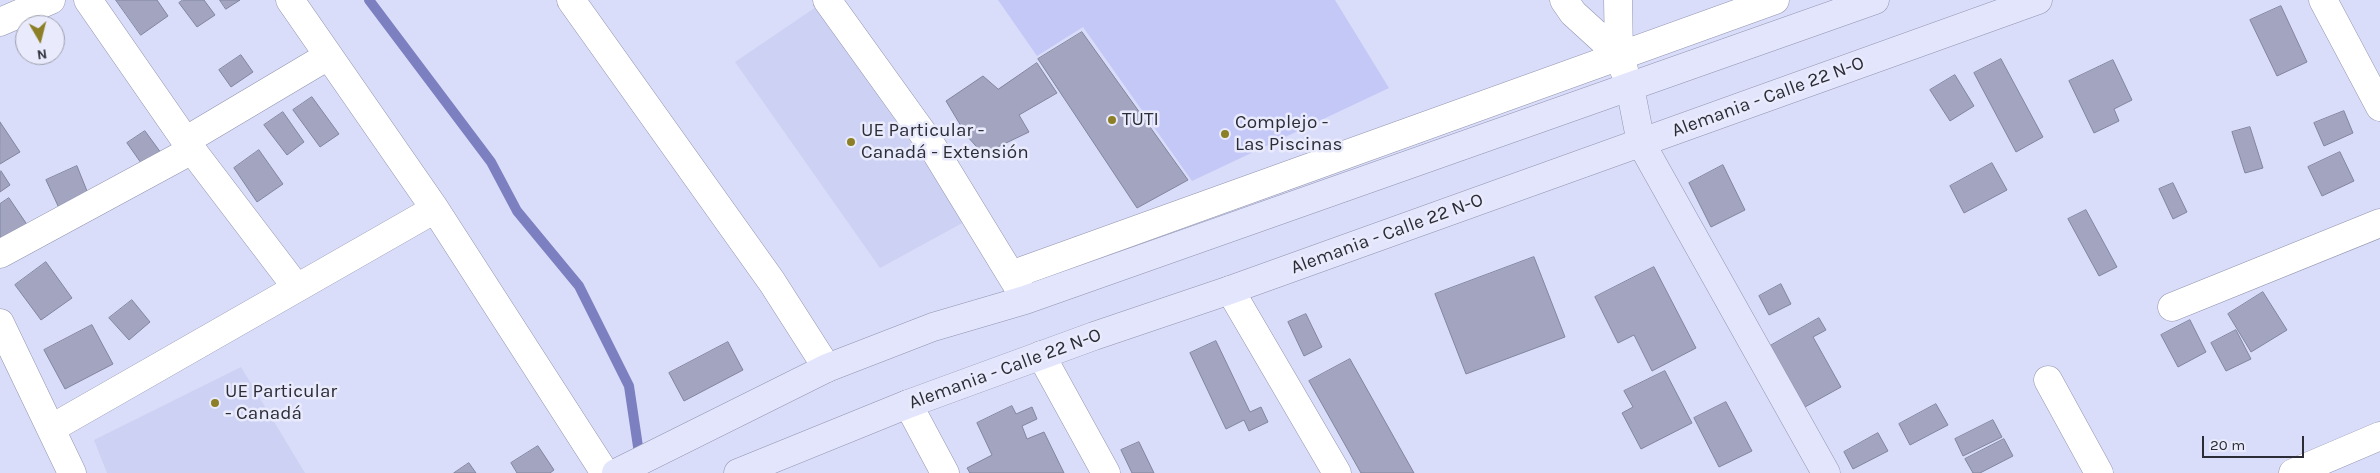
<!DOCTYPE html>
<html>
<head>
<meta charset="utf-8">
<style>
  body { margin:0 }
  #map { position:relative; width:2380px; height:473px; overflow:hidden; background:#daddf9; font-family:Karla,sans-serif }
  canvas { display:block }
  .north { position:absolute; left:15px; top:15px; width:50px; height:50px; box-sizing:border-box; background:#e9ebfc; border:1px solid #9d9fad; border-radius:50%; rotate:172deg; font-size:14px; font-weight:700; line-height:20px; text-align:center; color:#2b2c36 }
  .north::after { content:''; display:block; margin:auto; width:18px; height:22px; background:#8c7f25; clip-path:polygon(50% 0,100% 100%,50% 72%,0 100%) }
  .scale { position:absolute; left:2202px; top:436px; width:102px; height:22px; box-sizing:border-box; border:2px solid #2b2c36; border-top:0; padding-left:6px; font-size:15px; line-height:18px; white-space:nowrap; color:#2b2c36; -webkit-text-stroke:4px #e9ebfc; paint-order:stroke }
</style>
</head>
<body>
<div id="map">
<canvas width="2380" height="473"></canvas>
<div class="north">N</div>
<div class="scale">20 m</div>
</div>
<script>
const ctx = document.querySelector('canvas').getContext('2d');
ctx.lineJoin = 'round';
function paint(path, color) {
  ctx.fillStyle = color;
  ctx.fill(path, 'evenodd');
}
function stroke(path, color, width, dash) {
  ctx.strokeStyle = color;
  ctx.lineWidth = width;
  ctx.lineCap = dash ? 'butt' : 'round';
  ctx.setLineDash(dash || []);
  ctx.stroke(path);
}
function label(font, color, halo, rows, align = 'center') {
  ctx.font = font + ' Karla,sans-serif';
  ctx.lineWidth = 5;
  ctx.setLineDash([]);
  ctx.textBaseline = 'middle';
  ctx.strokeStyle = halo;
  ctx.fillStyle = color;
  for (const [text, x, y, turn = 0] of rows) {
    ctx.save();
    ctx.translate(x, y);
    ctx.rotate((+turn || 0) * Math.PI / 180);
    ctx.textAlign = isNaN(turn) ? turn : align;
    if (halo) ctx.strokeText(text, 0, 0);
    ctx.fillText(text, 0, 0);
    ctx.restore();
  }
}
paint(new Path2D(`
  M816,7L966,221L880,268L735,62Z
  M241,367L305,473H107L94,440Z`), '#cdd1f3');
paint(new Path2D(`
  M998,0H1335L1389,88L1192,181L1083,27L1037,56Z`), '#c4c8f7');
stroke(new Path2D(`
  M369,0L491,162L517,211L579,286L629,386L640,460`), '#7c7fc0', 10);
const building = new Path2D(`
  M116,0H157L168,16L141,35Z
  M183,0H204L215,15L197,27L179,3Z
  M220,0H240L226,9Z
  M2281,6L2307,62L2277,76L2250,20Z
  M1082,32L1188,180L1137,208L1038,59Z
  M241,55L253,72L231,87L219,70Z
  M2001,59L2043,137L2016,152L1974,73Z
  M2113,60L2132,100L2114,109L2119,121L2094,133L2069,81Z
  M1037,63L1057,93L1019,115L1029,132L983,154L967,136L946,101L983,76L998,89Z
  M1955,75L1974,106L1950,121L1930,90Z
  M312,97L339,134L320,147L293,110Z
  M2344,111L2353,133L2324,146L2314,123Z
  M283,112L304,142L287,155L264,125Z
  M0,122L20,152L0,164Z
  M2250,127L2263,168L2245,173L2232,132Z
  M145,131L164,157L146,170L127,143Z
  M259,150L283,184L257,202L234,168Z
  M2340,152L2354,181L2322,196L2308,167Z
  M1992,163L2007,190L1964,213L1950,186Z
  M1723,165L1745,210L1711,227L1689,183Z
  M77,166L89,196L59,208L46,180Z
  M1,171L10,185L0,192V172Z
  M2173,183L2187,212L2173,219L2159,189Z
  M9,198L28,226L0,241V204Z
  M2086,210L2117,267L2099,276L2068,219Z
  M1534,257L1565,337L1466,374L1435,294Z
  M46,262L72,298L41,320L15,285Z
  M1654,267L1696,348L1652,371L1634,335L1618,343L1595,297Z
  M1781,284L1791,304L1769,315L1759,296Z
  M2263,292L2287,330L2251,352L2228,314Z
  M132,300L150,322L129,340L109,318Z
  M1306,314L1322,347L1304,356L1288,322Z
  M1819,318L1826,330L1813,337L1841,387L1805,407L1770,346Z
  M2190,320L2206,352L2178,367L2161,335Z
  M92,325L113,364L65,389L44,350Z
  M2236,330L2251,359L2226,371L2211,343Z
  M1216,341L1250,412L1261,407L1268,422L1249,431L1244,420L1226,429L1190,353Z
  M728,342L743,370L684,401L669,373Z
  M1350,359L1414,473H1361L1309,381Z
  M1665,371L1692,423L1641,449L1622,413L1633,407L1624,391Z
  M1726,402L1752,451L1719,467L1694,418Z
  M1936,404L1948,425L1910,445L1899,424Z
  M1012,406L1016,414L1032,407L1037,419L1022,426L1027,439L1044,432L1064,473H970L967,468L992,455L977,423Z
  M1993,420L2002,437L1963,456L1955,439Z
  M1878,433L1888,451L1853,469L1844,452Z
  M2004,439L2013,456L1980,473H1973L1965,459Z
  M1139,442L1154,473H1132L1121,450Z
  M538,446L554,470L550,473H517L511,463Z
  M469,463L476,473H454Z`);
paint(building, '#a3a5c0');
stroke(building, '#82859e', 1);
const street = new Path2D(`
  M290,0L435,209L605,473
  M571,0L772,282L827,368
  M827,0L932,146L1020,290
  M1564,0L1573,13L1619,55
  M1618,0L1619,55L1624,70
  M2323,0L2380,107
  M0,22L51,0
  M185,141L328,56
  M192,150L297,288
  M0,254L192,150L88,0
  M1011,275L1775,0
  M1230,290L1337,473
  M2172,307L2380,223
  M0,323L72,473
  M1041,355L1106,473
  M2048,380L2099,473
  M908,404L945,473
  M52,428L435,209
  M2293,473L2380,436`);
const secondary = new Path2D(`
  M1630,87L1641,143L1826,473
  M616,473L827,368L933,327L1025,300L1875,0
  M738,473L908,404L1094,336L1230,290L2038,0`);
stroke(street, '#9194ae', 29);
stroke(secondary, '#9194ae', 29);
stroke(street, '#fff', 28);
stroke(secondary, '#e3e5fd', 28);
for (const [x, y, r, color] of [
  [1112,120,5,"#8c7f25"],
  [1225,134,5,"#8c7f25"],
  [851,142,5,"#8c7f25"],
  [215,403,5,"#8c7f25"]
]) {
  const dot = new Path2D();
  dot.arc(x, y, r, 0, 2 * Math.PI);
  ctx.fillStyle = color;
  ctx.fill(dot);
  stroke(dot, '#e9ebfc', 2);
}
label('19px', '#2b2c36', '#e9ebfc', [
  ["Alemania - Calle 22 N-O",1768,97,-20],
  ["Alemania - Calle 22 N-O",1387,234,-20],
  ["Alemania - Calle 22 N-O",1005,369,-20]
]);
label('19px', '#2b2c36', '#e9ebfc', [
  ["TUTI",1122,120],
  ["Complejo -",1235,123],
  ["Las Piscinas",1235,145],
  ["UE Particular -",861,131],
  ["Canadá - Extensión",861,153],
  ["UE Particular",225,392],
  ["- Canadá",225,414]
], 'left');
</script>
</body>
</html>
